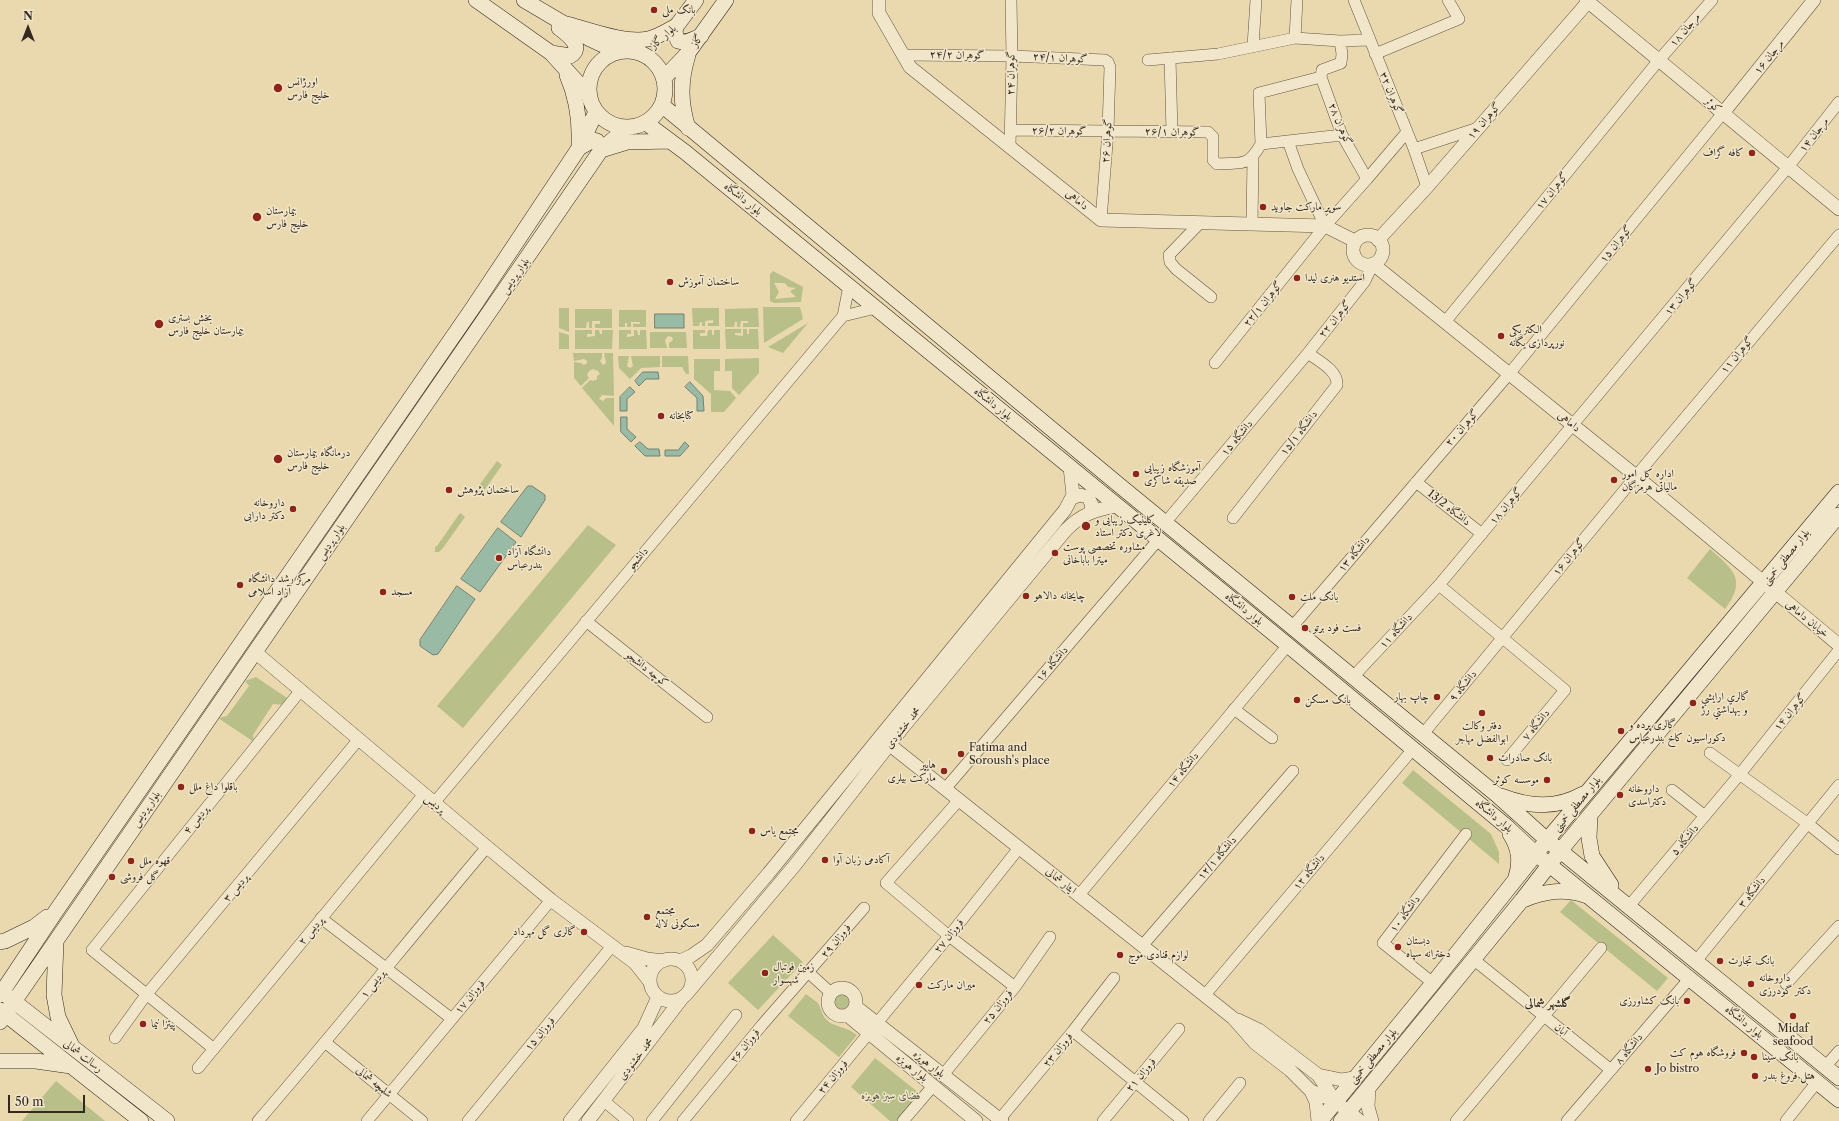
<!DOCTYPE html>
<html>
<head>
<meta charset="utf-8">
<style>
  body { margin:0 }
  #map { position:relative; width:1839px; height:1121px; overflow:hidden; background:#ead9ae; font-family:"Libre Caslon Text",serif }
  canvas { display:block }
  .north { position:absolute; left:8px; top:8px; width:40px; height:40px; -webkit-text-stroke:3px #f1e6ca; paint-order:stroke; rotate:0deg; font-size:11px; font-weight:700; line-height:16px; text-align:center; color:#342921 }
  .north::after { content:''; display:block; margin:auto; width:14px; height:18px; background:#342921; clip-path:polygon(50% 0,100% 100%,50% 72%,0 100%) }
  .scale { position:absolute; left:8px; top:1095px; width:77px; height:18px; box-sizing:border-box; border:2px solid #342921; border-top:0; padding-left:5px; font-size:12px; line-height:14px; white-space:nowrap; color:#342921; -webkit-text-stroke:3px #f1e6ca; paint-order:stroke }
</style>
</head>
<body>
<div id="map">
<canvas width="1839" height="1121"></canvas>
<div class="north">N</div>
<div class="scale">50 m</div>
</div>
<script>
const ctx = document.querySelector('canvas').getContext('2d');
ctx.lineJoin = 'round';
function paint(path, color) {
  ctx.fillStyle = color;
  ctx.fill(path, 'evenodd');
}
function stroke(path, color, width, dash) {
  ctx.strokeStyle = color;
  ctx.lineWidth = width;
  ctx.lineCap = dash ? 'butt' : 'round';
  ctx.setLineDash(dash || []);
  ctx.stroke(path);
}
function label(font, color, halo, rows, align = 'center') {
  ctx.font = font + ' "Libre Caslon Text",Amiri,serif';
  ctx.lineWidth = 3;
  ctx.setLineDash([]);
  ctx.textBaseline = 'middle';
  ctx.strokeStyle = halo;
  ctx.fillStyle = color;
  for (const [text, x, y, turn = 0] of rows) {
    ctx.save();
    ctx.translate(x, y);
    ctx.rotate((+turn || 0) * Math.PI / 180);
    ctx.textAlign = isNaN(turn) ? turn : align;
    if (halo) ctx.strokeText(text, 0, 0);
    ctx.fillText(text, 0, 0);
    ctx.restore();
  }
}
paint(new Path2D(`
  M773,271L803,287L801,302L774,303L770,301V274ZM774,283H785L788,287L796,288L790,291L796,297L775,299L779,292Z
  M763,307H800L803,319L764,343Z
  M559,308H569V332L559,328Z
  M692,308H719V326H708V323H713V320L705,321V326H702V322H700L699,326H693Z
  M758,308L759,327H743V323H748V321H741L740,327H737V322H735L734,327H725V309Z
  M575,309H612V328H595V324H600V321H592V328H589V322H587L586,328H575Z
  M619,310H646V327H633V324H640V322H631V327H627V323H625V327H619Z
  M808,323L783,353L768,347Z
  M725,329H741V333H735V335L743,336V329H747V334H749V329H758L759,349H726Z
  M575,330H592V334H587V337L595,336V330H599L600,334H602V330H613L612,349H575Z
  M619,330H631V334H627V337L634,336V330H637L638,335H640V330H646L647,349H619Z
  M693,330H705V333H700V336H707L708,330H712V335H714V330H720V349H693Z
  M559,332L569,335V349H559Z
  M650,332H686L687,348H669V343L673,340L672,337L668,336L665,340L667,348H650Z
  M573,353H602V358L600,361L603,365L606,363L604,353H613L614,396L602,395L599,399L603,401L606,398H614V426L582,388L590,380L594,381V380H597V376L600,374L598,371L593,369L589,371L587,375L589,378L581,386L574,378V362L581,363L584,365L587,363V361L584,359L574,361Z
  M618,356H629L627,366L630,368L633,366L631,356H660V367L641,368L630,379L619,368Z
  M662,356H688L689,374H686L682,367H662Z
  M759,358V373L739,395L732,388V371H725V359Z
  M694,359H720V371H714V390L730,391L736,398L724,412H711V394L694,379Z
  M497,461L502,465L481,495L475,491Z
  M460,513L465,517L443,548L439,552H435V547L437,546Z
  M588,525L616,545L463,728L437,706Z
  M1710,549C1734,570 1747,580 1725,609L1687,578Z
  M256,677L287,698L284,705L273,704L253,735L254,742L218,718L227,716L249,686L245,681Z
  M1413,770L1491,834L1499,852V864L1402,783Z
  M1571,900L1668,978L1657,991L1560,912Z
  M773,935L803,962L758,1010L728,983Z
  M832 1003a10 10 0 1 1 20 0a10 10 0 1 1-20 0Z
  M806,994L818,1003L824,1017L830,1023L849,1030L857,1035L839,1057L788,1016Z
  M875,1058L919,1093L897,1121H890L851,1087Z
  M56,1081L105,1121H22Z`), '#b9bf89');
const water = new Path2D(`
  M655,314H684V328H655Z
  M643,372H658L659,379H646L639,386L635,381Z
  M690,382L703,396L704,411H697V398L685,387Z
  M630,387L635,392L627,399V411H620V397Z
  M621,417H627V429L636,437L631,442L621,432Z
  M640,442L648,449H659L660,456H645L635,446Z
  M685,442L689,446L680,456H665V450H678Z
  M528,486H532L545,495V500L521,537L501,522Z
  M498,528L516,542L480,592L461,579Z
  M457,586L475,599L438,654L433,655L420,646V640Z`);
paint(water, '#99bba6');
stroke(water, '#718171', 1);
const minor = new Path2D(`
  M1354,0L1414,149L1427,187
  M1295,38L1297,0
  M1253,46L1256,0
  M1375,54L1459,19L1448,0
  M903,55L1012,56L1105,60L1108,62L1110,67L1108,131L1101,220
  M1170,58L1172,132
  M1148,60L1218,54L1295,38L1340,41L1369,40
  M1010,130L1208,132L1213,137V160L1217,164C1243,162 1247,168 1261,144L1342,135
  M1288,141L1298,169L1325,226
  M1261,144L1259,93L1321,77
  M1010,147L1012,56L1011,0
  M1414,149L1478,128
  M1367,179L1407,132
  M1200,223L1169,255L1170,262L1176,269L1211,297
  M1252,224L1253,157
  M849,286L843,316L876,308
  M1445,322L1659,60L1712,0
  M1215,363L1325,226L1367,179L1342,135L1321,77L1322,70L1341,63L1342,54L1340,41
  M1416,482L1482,534
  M1233,518L1337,385C1338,370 1318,361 1308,353
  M1165,523L1308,353L1365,281L1373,264
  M1439,585L1565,690L1507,760
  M586,621L707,717
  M1292,627L1509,374L1723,113
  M1353,677L1439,585L1788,167L1839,102
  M1234,709L1272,738
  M1423,734L1636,476L1839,235
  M1710,753L1807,823L1839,849
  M945,789L1159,539
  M1672,790L1705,816
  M959,800L886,883L949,936L1015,987
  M434,803L843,316
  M1079,895L1288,645
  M1629,906L1740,774L1839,650
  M321,918L452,1019
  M1142,946L1293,771
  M1473,959L1611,1070
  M1696,961L1839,785
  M809,973L831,993
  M1433,983L1383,943L1466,834
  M1786,984L1839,926
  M1205,995L1413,749
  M877,1023L949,936L1019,848
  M1073,1031L1183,1121
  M115,1038L146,995L359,739
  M326,1043L422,1121
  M214,1049L92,950L301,690
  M1825,1067L1839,1051
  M198,1068L424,794
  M943,1075L1015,987L1050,937
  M604,1101L628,1121
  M1000,1119L1073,1031L1114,978
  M258,1121C336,1031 410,938 487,847
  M367,1121L551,900
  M468,1121L612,946
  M652,1121L736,1015
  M683,1121L762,1025L864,908
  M796,1121L869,1033
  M903,1121L933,1086
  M1103,1121L1179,1029
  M1209,1121L1240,1083
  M1456,1121L1601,948
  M1567,1121L1690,978
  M1786,1121L1817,1082`);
const tertiary = new Path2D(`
  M879,0V13L910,67L1101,220L1325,226L1355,241
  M1586,0L1839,209
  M1723,113L1814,0
  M1353 250a15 15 0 1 1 30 0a15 15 0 1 1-30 0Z
  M1378,240L1427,187L1588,2
  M1373,264L1636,476L1839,645
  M1072,498L1080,495L1088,497L1092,505L1090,513
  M255,652L487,847L551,900L635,963L650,982
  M890,745L1233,1018L1255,1043L1290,1070L1311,1091L1335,1101
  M626,953L647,959L663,961
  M650 980a21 21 0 1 1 42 0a21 21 0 1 1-42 0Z
  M680,961L691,956L707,945L768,874L1065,510L1073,495L1070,467
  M828 1002a14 14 0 1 1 28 0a14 14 0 1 1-28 0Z
  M689,991L795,865L904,726L1065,531C1080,515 1096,509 1117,506
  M855,1006L1002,1121
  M847,1015L976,1121
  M1238,1020L1259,1030L1318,1075L1335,1101L1360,1121
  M1318,1075L1342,1080L1354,1078
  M1369,1086L1368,1107L1372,1121
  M1311,1091L1316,1102L1318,1121
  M570,1121L644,1028L658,997
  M588,1121L683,997`);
const secondary = new Path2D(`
  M476,0L551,53L589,95
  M524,0L590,39L618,52
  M563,23C587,29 625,44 648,39C658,37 667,31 676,26
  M676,26L675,33L678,41C687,44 693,39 701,36
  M669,33L678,24L696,0
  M589 89a38 38 0 1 1 76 0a38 38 0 1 1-76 0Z
  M551,53L570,56C585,47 567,34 559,28
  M688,55C680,81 680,102 688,128
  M567,75C576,96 580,119 579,143
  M664,78L688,53L726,0
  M663,106L1119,485L1497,795L1547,840L1839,1078
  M646,123L685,152L1284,642L1506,826L1536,854L1839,1100
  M579,148L593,140L597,141L601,150L627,142L670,141
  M1501,796C1530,807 1556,809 1583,794
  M1590,815L1589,838L1592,856L1611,885
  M1510,834C1519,848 1521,861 1516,877
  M1523,900C1545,891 1564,888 1587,896
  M0,942L5,941L34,927L47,917
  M56,942L54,995L58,1017L71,1044
  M0,995L56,911L472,309L579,148L596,112
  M7,996L167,1121
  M0,1010L141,1121
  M0,1022L601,150L626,128
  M0,1061H36L71,1066
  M1320,1121L1433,983L1547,840L1839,492
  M1341,1121L1522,900L1560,851L1839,515`);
stroke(minor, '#625544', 12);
stroke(tertiary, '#625544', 14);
stroke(secondary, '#342921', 16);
stroke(minor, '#f1e6ca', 11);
stroke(tertiary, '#f1e6ca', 13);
stroke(secondary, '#f1e6ca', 15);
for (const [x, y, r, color] of [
  [654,10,4,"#8f2418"],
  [278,88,5,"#8f2418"],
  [1752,153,4,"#8f2418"],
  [1263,207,4,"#8f2418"],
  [257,217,5,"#8f2418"],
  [1297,278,4,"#8f2418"],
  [670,282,4,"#8f2418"],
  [159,324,5,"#8f2418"],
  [1501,336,4,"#8f2418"],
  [661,416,4,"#8f2418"],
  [278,459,5,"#8f2418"],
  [1136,474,4,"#8f2418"],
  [1614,480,4,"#8f2418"],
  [449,490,4,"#8f2418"],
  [293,509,4,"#8f2418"],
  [1086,526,5,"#8f2418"],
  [1055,553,4,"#8f2418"],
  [499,558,4,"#8f2418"],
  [240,585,4,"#8f2418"],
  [383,592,4,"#8f2418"],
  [1026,596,4,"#8f2418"],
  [1292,597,4,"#8f2418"],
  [1305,628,4,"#8f2418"],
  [1437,697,4,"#8f2418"],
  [1297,700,4,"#8f2418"],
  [1693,703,4,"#8f2418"],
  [1482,713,4,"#8f2418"],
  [1621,731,4,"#8f2418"],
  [961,754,4,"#8f2418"],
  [1490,758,4,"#8f2418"],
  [944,771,4,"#8f2418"],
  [1547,780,4,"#8f2418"],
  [181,787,4,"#8f2418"],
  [1620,795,4,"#8f2418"],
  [752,831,4,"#8f2418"],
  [825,860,4,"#8f2418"],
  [131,861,4,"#8f2418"],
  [112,877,4,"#8f2418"],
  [647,917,4,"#8f2418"],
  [584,932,4,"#8f2418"],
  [1398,947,4,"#8f2418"],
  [1120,955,4,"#8f2418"],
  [1720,961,4,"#8f2418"],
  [765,973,4,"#8f2418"],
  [1751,984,4,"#8f2418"],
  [919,985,4,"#8f2418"],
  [1687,1001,4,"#8f2418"],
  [1793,1016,4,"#8f2418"],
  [143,1024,4,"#8f2418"],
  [1744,1053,4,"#8f2418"],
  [1754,1057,4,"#8f2418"],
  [1648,1069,4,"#8f2418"],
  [1755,1076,4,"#8f2418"]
]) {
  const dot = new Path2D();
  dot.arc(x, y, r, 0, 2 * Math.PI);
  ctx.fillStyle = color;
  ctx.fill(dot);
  stroke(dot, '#f1e6ca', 1.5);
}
label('11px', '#342921', '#f1e6ca', [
  ["بانک ملی",662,10],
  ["اورژانس",287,82],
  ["خلیج فارس",287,95],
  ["کافه گراف",1744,153,"right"],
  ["سوپر مارکت جاوید",1271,207],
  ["بیمارستان",266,211],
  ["خلیج فارس",266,224],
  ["استدیو هنری لیدا",1305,278],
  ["ساختمان آموزش",678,282],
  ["بخش بستری",168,318],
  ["بیمارستان خلیج فارس",168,331],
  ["الکتریکی",1509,330],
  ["نورپردازی یگانه",1509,343],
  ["کتابخانه",669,416],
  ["درمانگاه بیمارستان",287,453],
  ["خلیج فارس",287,466],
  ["آموزشگاه زیبایی",1144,468],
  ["صدیقه شاکری",1144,481],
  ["اداره کل امور",1622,474],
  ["مالیاتی هرمزگان",1622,487],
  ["ساختمان پژوهش",457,490],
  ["داروخانه",285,503,"right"],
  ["دکتر دارابی",285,516,"right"],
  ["کلینیک زیبایی و",1095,520],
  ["لاغری دکتر استاد",1095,533],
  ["مشاوره تخصصی پوست",1063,547],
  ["میترا باباخانی",1063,560],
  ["دانشگاه آزاد",507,552],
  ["بندرعباس",507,565],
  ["مرکز رشد دانشگاه",248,579],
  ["آزاد اسلامی",248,592],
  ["مسجد",391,592],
  ["چایخانه دالاهو",1034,596],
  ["بانک ملت",1300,597],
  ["فست فود برتو",1313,628],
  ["چاپ بهار",1429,697,"right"],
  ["گالري ارايشي",1701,697],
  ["و بهداشتي رژ",1701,710],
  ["بانک مسکن",1305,700],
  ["گالری پرده و",1629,725],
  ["دکوراسیون کاخ بندرعباس",1629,738],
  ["دفتر وکالت",1482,726,"center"],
  ["ابوالفضل مهاجر",1482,739,"center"],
  ["Fatima and",969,748],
  ["Soroush's place",969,761],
  ["بانک صادرات",1498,758],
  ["هایپر",936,765,"right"],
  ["مارکت بیلری",936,778,"right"],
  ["موسسه کوثر",1539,780,"right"],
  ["باقلوا داغ ملل",189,787],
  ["داروخانه",1628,789],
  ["دکتراسدی",1628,802],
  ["مجتمع یاس",760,831],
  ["آکادمی زبان آوا",833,860],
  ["قهوه ملل",139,861],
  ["گل فروشی",120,877],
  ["مجتمع",655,911],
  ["مسکونی لاله",655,924],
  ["گالری گل مهرداد",576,932,"right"],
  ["دبستان",1406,941],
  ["دخترانه سپاه",1406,954],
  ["لوازم قنادی موج",1128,955],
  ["بانک تجارت",1728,961],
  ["زمین فوتبال",773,967],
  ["شهسوار",773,980],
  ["داروخانه",1759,978],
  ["دکتر گودرزی",1759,991],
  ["میران مارکت",927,985],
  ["بانک کشاورزی",1679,1001,"right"],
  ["پیتزا نیما",151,1024],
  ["Midaf",1793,1029,"center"],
  ["seafood",1793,1042,"center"],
  ["فروشگاه هوم کت",1736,1053,"right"],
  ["بانک سینا",1762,1057],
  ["Jo bistro",1656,1069],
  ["هتل فروغ بندر",1763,1076]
], 'left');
label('11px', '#342921', '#f1e6ca', [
  ["مرجان ۱۸",1685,30,-49],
  ["بلوار گاز",663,37,-41],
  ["گاز",697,41,-54],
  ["گوهران ۲۴/۲",957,55,1],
  ["مرجان ۱۶",1769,57,-51],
  ["گوهران ۲۴/۱",1060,58,3],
  ["گوهران ۲۴",1011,73,-89],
  ["گوهران ۳۲",1391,93,68],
  ["کوثر",1713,105,40],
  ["گوهران ۱۹",1484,121,-49],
  ["گوهران ۲۸",1340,124,67],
  ["گوهران ۲۶/۲",1059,131,1],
  ["گوهران ۲۶/۱",1172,132,1],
  ["مرجان ۱۴",1814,135,-52],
  ["گوهران ۲۶",1107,141,-86],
  ["گوهران ۱۷",1552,191,-51],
  ["بلوار دانشگاه",743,199,39],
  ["داماهی",1077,200,39],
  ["گوهران ۱۵",1616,244,-51],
  ["بلوار پردیس",515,276,-55],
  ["گوهران ۱۳",1681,297,-50],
  ["گوهران ۲۲/۱",1263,304,-51],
  ["گوهران ۲۲",1335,319,-51],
  ["گوهران ۱۱",1737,355,-50],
  ["بلوار دانشگاه",993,404,39],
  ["داماهی",1569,422,39],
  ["گوهران ۲۰",1462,428,-49],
  ["دانشگاه ۱۵/۱",1299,433,-52],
  ["دانشگاه ۱۵",1237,438,-50],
  ["گوهران ۱۸",1506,506,-50],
  ["دانشگاه 13/2",1449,508,38],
  ["بلوار پردیس",331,542,-56],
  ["دانشگاه ۱۳",1354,554,-50],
  ["گوهران ۱۶",1569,557,-51],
  ["بلوار مصطفی خمینی",1786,557,-51],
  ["دانشجو",638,559,-50],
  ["بلوار دانشگاه",1244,609,39],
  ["خیابان داماهی",1807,619,39],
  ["دانشگاه ۱۱",1396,631,-47],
  ["دانشگاه ۱۶",1052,664,-49],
  ["کوچه دانشجو",647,669,38],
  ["دانشگاه ۹",1463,686,-50],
  ["گوهران ۱۴",1790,712,-51],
  ["دانشگاه ۷",1536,725,-50],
  ["محمد خشنودی",903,728,-51],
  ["دانشگاه ۱۴",1183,770,-50],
  ["پردیس",435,804,40],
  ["بلوار مصطفی خمینی",1577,804,-50],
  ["بلوار پردیس",146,809,-55],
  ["بلوار دانشگاه",1494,816,40],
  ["پردیس ۴",196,820,-51],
  ["دانشگاه ۵",1685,840,-50],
  ["دانشگاه ۱۲/۱",1217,858,-49],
  ["دانشگاه ۱۲",1309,872,-50],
  ["ایثار شمالی",1061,881,39],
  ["پردیس ۳",236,888,-50],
  ["دانشگاه ۳",1752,892,-51],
  ["دانشگاه ۱۰",1405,914,-53],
  ["پردیس ۲",311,931,-50],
  ["فروزان ۲۷",949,936,-51],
  ["فروزان ۲۹",836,941,-50],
  ["پردیس ۱",373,984,-52],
  ["فروزان ۱۷",470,997,-50],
  ["فروزان ۲۵",998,1007,-51],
  ["بلوار دانشگاه",1744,1022,39],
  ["آبان",1561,1030,39],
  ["فروزان ۱۵",540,1034,-50],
  ["فروزان ۲۶",745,1046,-51],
  ["دانشگاه ۸",1629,1049,-50],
  ["فروزان ۲۳",1058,1050,-51],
  ["رسالت شمالی",83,1056,38],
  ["بلوار مصطفی خمینی",1373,1056,-50],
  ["محمد خشنودی",636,1059,-52],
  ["بلوار هویزه",929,1064,38],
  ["بلوار هوبزه",912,1068,39],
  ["فروزان ۲۱",1141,1075,-50],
  ["فروزان ۲۴",833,1077,-50],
  ["شلمچه شمالی",374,1082,39]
]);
label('italic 11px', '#554e3b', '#f1e6ca', [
  ["فضای سبز هویزه",891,1096]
]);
label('bold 12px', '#342921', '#f1e6ca', [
  ["گلشهر شمالی",1548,1004]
]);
</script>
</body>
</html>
